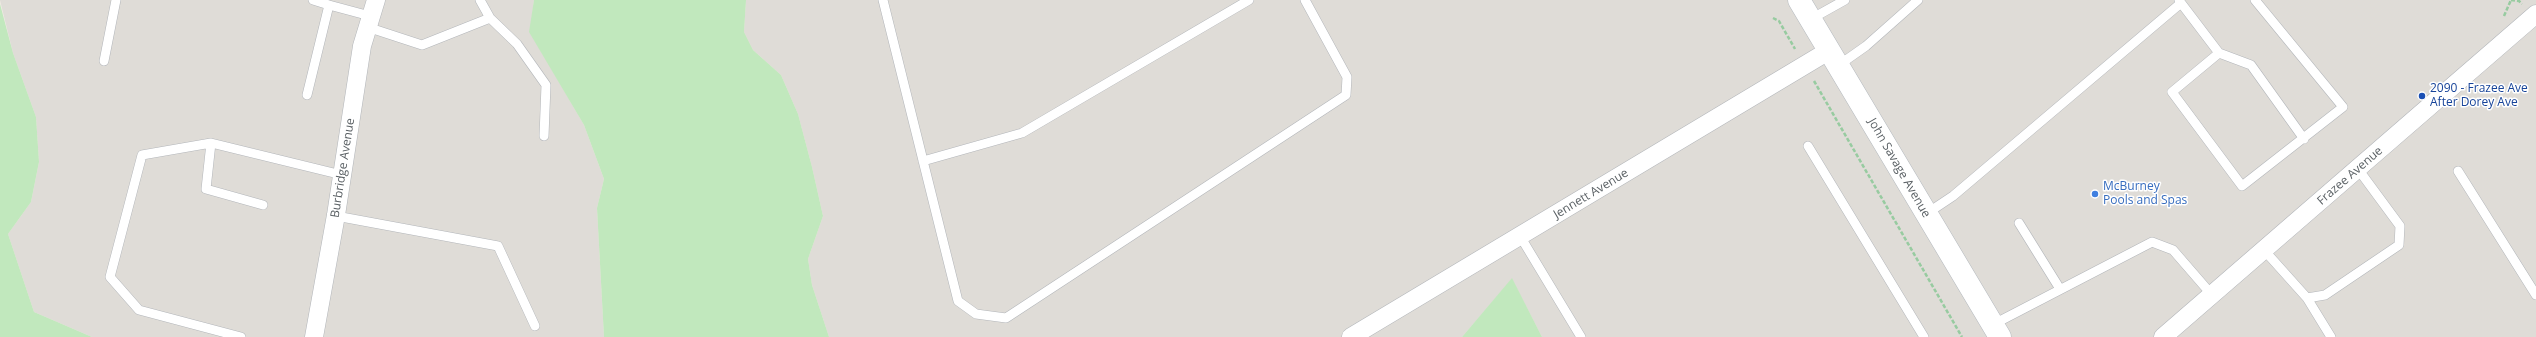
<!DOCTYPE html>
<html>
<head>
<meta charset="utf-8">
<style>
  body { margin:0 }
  canvas { display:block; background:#eeeae2 }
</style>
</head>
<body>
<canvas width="2536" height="337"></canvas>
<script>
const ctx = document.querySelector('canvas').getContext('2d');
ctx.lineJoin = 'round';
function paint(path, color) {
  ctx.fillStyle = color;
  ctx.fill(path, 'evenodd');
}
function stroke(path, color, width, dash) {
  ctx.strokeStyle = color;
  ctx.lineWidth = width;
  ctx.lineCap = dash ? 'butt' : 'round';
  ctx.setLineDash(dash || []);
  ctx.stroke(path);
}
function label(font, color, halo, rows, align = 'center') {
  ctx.font = font + ' "Open Sans",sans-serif';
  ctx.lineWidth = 3;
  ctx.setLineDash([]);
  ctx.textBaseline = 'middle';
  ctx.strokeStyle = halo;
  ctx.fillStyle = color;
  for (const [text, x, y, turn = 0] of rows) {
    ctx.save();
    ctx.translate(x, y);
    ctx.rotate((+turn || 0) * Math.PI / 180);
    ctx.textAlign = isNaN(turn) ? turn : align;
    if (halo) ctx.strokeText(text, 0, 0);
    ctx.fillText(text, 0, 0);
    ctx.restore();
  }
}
paint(new Path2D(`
  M0,0H534L530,32L584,125L604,179L597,208L604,337H92L34,312L8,234L31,202L39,162L36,117L13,53Z
  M746,0H2536V337H1542L1512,279L1462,337H829L812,285L808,259L823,216L812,167L798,114L781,75L753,50L744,32Z`), '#dfdcd7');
paint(new Path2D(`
  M534,0H746L744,32L753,50L781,75L798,114L812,167L823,216L808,259L812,285L829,337H604L597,208L604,179L584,125L529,32Z
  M0,4L13,53L36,117L39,162L31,202L8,234L34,312L92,337H0Z
  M1512,278L1542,337H1462Z`), '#c1e8bd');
const lane = new Path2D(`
  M313,0L329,5
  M480,0L490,18
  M883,0L958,301L976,314L1006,318L1346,95L1347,77L1305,0
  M2181,3L2219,53L2172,92L2242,186L2343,107L2255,0
  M1811,19L1845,0
  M367,27L422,45L490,18L517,44L546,85L544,136
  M2219,53L2251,65L2304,139
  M104,61L116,0
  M1839,65L1866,46L1918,0
  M307,95L329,5L370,16
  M211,143L142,155L110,277L139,310L241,337
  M1808,146L1924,337
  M923,161L1022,133L1249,0
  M2458,171L2536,295
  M263,205L206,189L211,143L342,175
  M1926,214L1953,196L2181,3L2179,0
  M336,216L498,246L535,326
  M2019,223L2060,289
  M1520,236L1581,337
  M2264,250L2307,298L2325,295L2399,245L2400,226L2358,169
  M2307,298L2331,337
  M1992,325L2152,242L2173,250L2212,295`);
const street = new Path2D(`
  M314,337L336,215L362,46L376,0
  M1351,337L1830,50
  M2163,337L2536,14`);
const secondary = new Path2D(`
  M1799,0L2000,337`);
stroke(lane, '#b3b6ba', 10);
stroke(street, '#b3b6ba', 19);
stroke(secondary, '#b4b9be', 23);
stroke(new Path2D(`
  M2511,0L2519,1L2522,4
  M2504,16L2511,0
  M1773,18L1779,21L1795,49
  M1814,81L1962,337`), '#97cba0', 2.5, [4, 2]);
stroke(lane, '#fff', 9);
stroke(street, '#fff', 18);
stroke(secondary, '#fff', 22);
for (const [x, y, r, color] of [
  [2422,96,4,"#1a4fb4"],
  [2095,194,4,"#3f7fe0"]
]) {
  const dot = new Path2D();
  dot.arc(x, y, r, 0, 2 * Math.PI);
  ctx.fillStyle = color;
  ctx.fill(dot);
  stroke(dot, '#fff', 1.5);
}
label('12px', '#164399', '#fff', [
  ["2090 - Frazee Ave",2430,89],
  ["After Dorey Ave",2430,103]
], 'left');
label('12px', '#5a6064', '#fff', [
  ["Burbridge Avenue",343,168,-81],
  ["John Savage Avenue",1899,168,60],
  ["Frazee Avenue",2350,176,-41],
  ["Jennett Avenue",1591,194,-31]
]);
label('12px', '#366cbe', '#fff', [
  ["McBurney",2103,187],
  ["Pools and Spas",2103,201]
], 'left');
</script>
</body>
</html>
